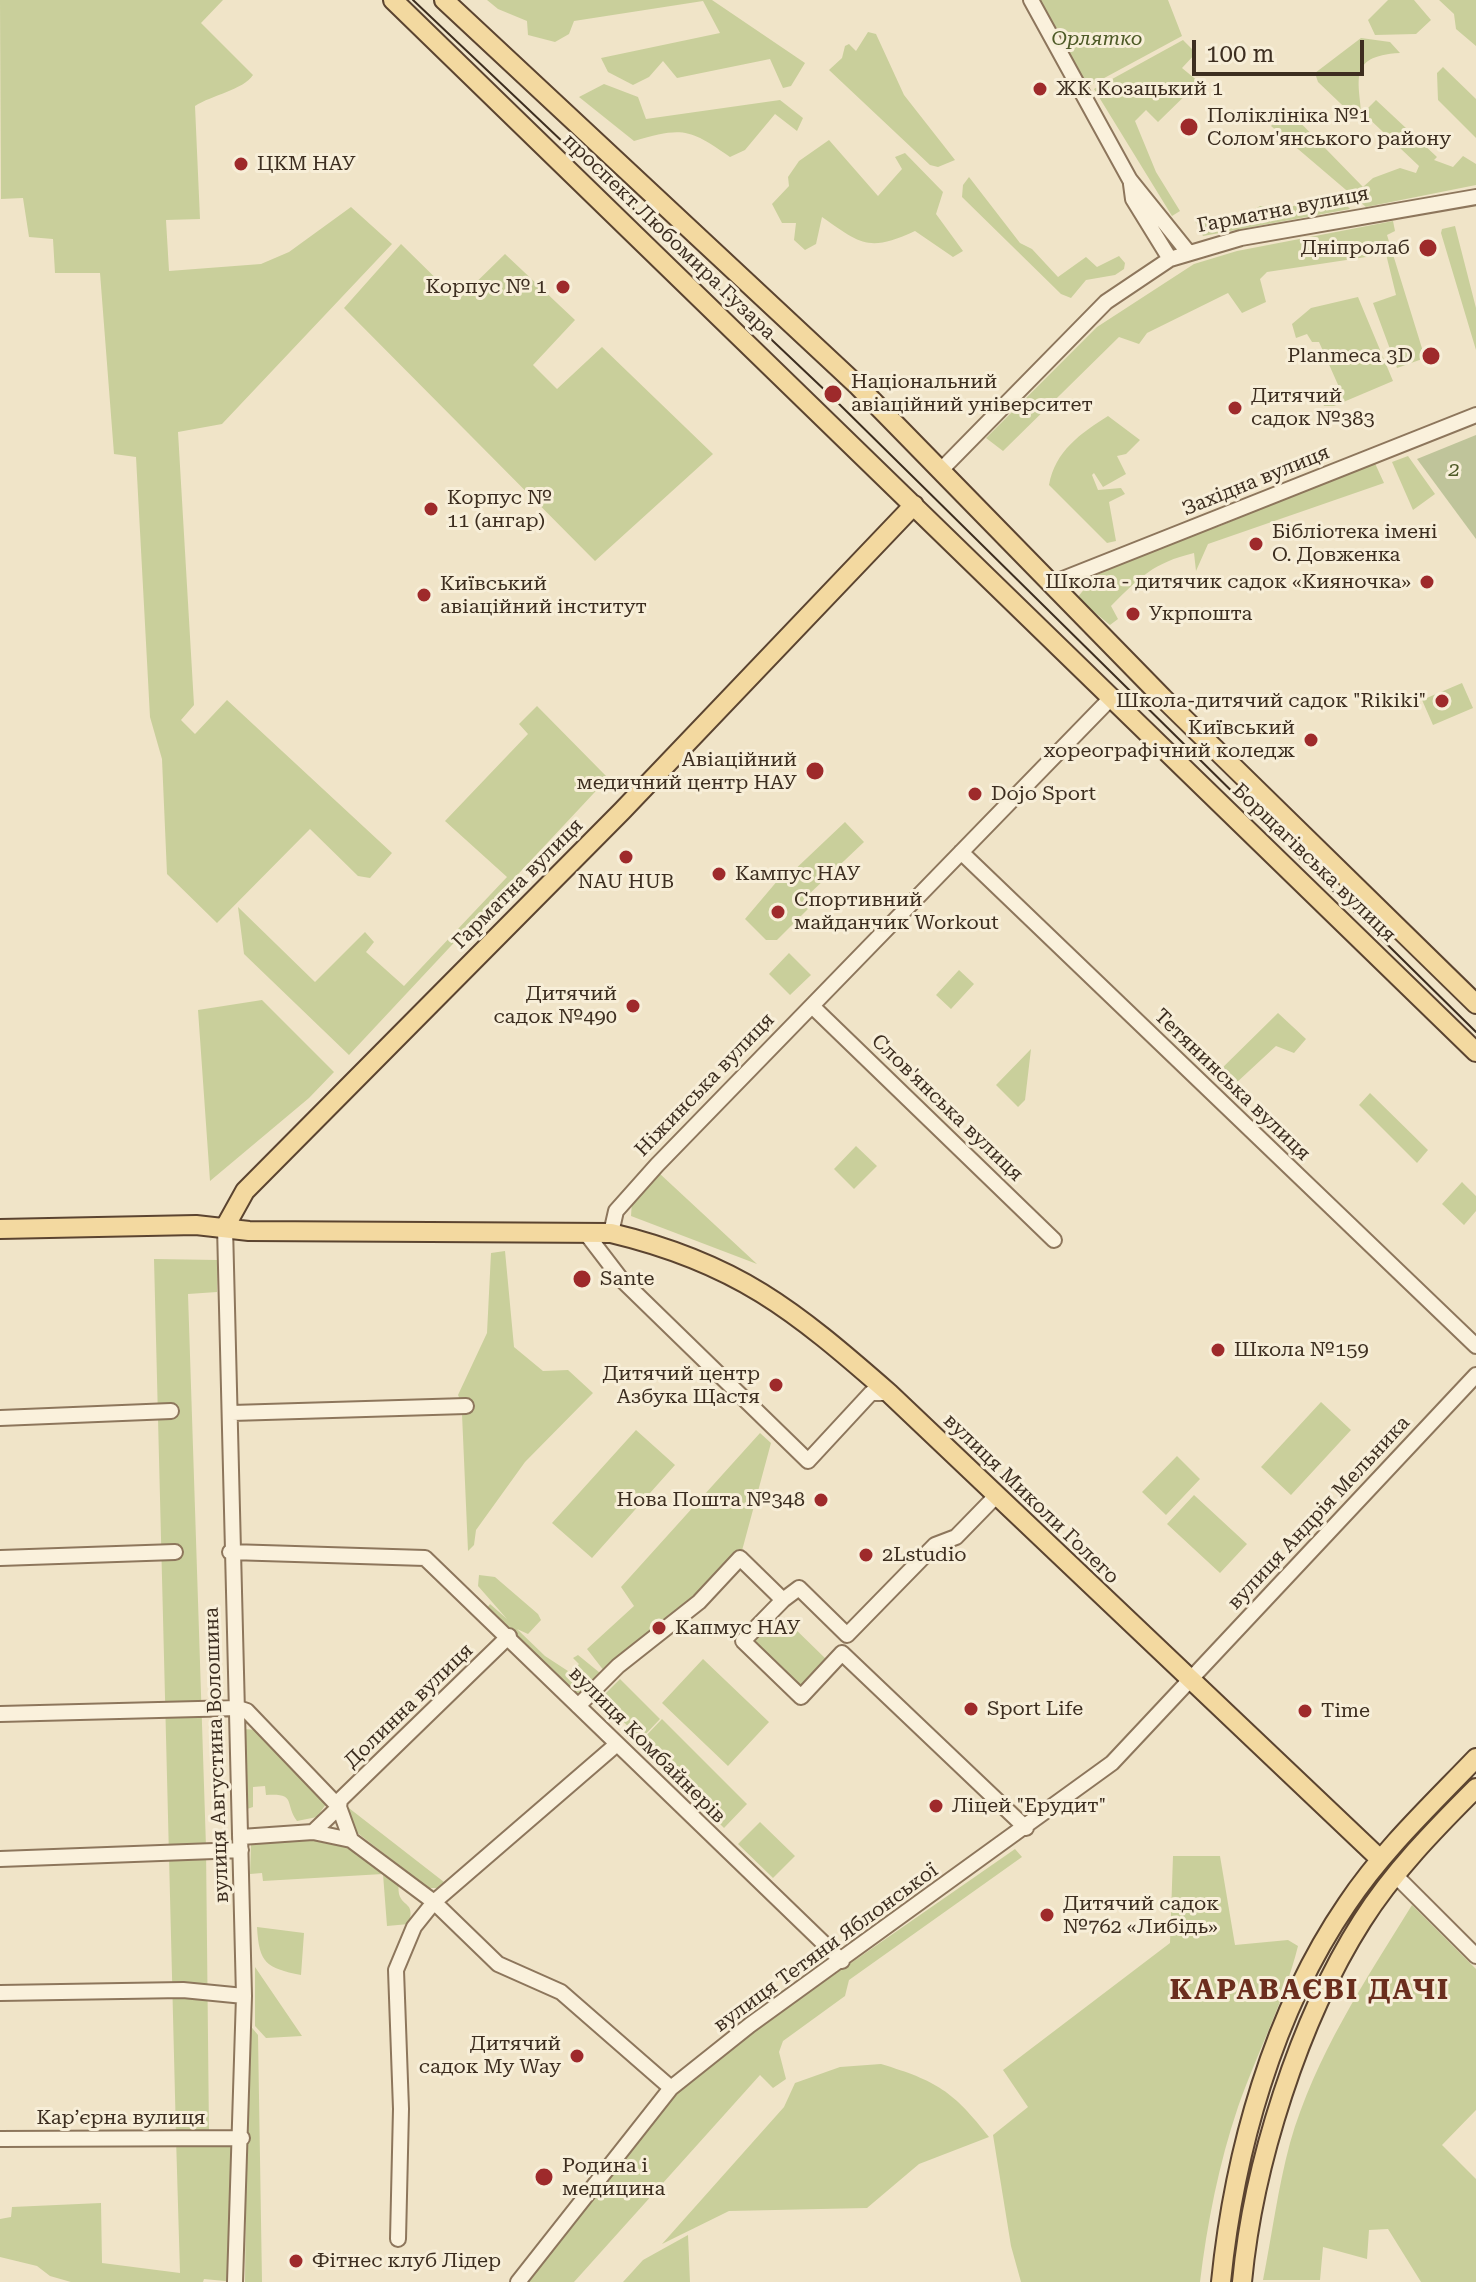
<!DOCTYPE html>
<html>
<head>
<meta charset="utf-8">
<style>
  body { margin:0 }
  #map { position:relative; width:1476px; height:2282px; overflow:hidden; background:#f0e4c8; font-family:"Roboto Serif",serif }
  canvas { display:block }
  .scale { position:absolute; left:1192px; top:40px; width:172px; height:36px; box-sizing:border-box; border:4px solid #3d2e20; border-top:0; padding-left:10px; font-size:24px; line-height:28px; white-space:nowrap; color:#3d2e20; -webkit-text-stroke:6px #f7eed8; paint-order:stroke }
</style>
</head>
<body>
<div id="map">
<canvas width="1476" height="2282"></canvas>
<div class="scale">100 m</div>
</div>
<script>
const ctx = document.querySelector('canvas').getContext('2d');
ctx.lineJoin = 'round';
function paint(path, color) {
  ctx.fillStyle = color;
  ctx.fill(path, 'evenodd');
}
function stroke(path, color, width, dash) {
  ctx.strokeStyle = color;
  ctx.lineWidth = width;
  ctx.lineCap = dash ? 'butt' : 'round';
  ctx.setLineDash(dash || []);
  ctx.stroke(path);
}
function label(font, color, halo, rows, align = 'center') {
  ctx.font = font + ' "Roboto Serif",serif';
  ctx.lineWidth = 6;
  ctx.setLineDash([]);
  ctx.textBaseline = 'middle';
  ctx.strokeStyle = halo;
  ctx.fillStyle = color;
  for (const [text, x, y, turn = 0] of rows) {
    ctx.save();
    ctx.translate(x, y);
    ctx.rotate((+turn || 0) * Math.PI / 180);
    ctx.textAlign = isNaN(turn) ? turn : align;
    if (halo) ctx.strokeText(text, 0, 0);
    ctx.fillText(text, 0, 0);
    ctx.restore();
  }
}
paint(new Path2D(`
  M0,0H223L201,23L253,75C243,90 212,95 195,106L200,219L166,220L169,271L261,264L289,252L351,207L392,244L222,424L178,432L194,705L181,720L195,734L227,700L392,853L370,878L358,876L310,829L217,923L167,874L162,759L150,717L136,457L114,454L100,273H55L53,239L29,237L23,198L1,199Z
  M487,0H712L805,63L791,86L783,88L770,59L677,78L663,61L649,77L633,85L608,72L601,58L720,33L703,1L574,21L569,34L555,42L528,35L527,21L498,9Z
  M1033,0H1168L1182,36L1082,90Z
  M1388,0H1414L1431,20L1416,34L1375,35L1368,20Z
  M1439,0H1476V46L1456,29L1454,14Z
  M868,32L876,34L904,95L955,160L938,167L930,165L829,70L842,58L845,46L849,44L856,51Z
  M1361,38L1390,42L1400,53C1344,56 1361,83 1362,124L1318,82L1315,73Z
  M1183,40L1196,53L1182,68L1199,82L1158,122L1146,110L1135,121L1156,172L1180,211L1172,216L1094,89Z
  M1443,67L1476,99V138L1438,100L1437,73Z
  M604,84L638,97L646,119L780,100L803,118L797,131L775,114L745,150L730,157C689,128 682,127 634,141L579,97Z
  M1376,100L1437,157L1434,160L1453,167L1463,156L1476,164V185L1366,207L1271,126L1287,109L1363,187L1373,178L1400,168L1416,173L1419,166L1363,113Z
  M829,140L878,196L902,169L895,157L905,153L943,192L936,214L963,251L953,257L915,231C869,252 862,245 822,217L816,244L805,250L794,240L796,223H782L772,204L789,186L788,177L799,161Z
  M969,177L1020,243L1032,249L1058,277L1086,257L1097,267L1119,256L1125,263L1124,269L1115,275L1086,280L1071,298L1061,294L962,197L963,185Z
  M1339,197L1350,209L1203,236L1195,221L1243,216L1260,206L1278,209Z
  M1393,221L1395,231L1387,235L1425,358L1397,368L1373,303L1396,295L1386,254L1267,272L1260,279L1266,302L1242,313L1228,293L1147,333L1139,344L1119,337L1003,451L986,438L1097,327L1194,264L1237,251Z
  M1455,226L1476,308V350L1441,233L1442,229Z
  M401,244L458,300L505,254L575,320L533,365L557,389L602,347L713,454L595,561L344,308Z
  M1358,297L1393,381L1334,406H1324L1320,397L1339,387L1319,342H1312L1307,334L1296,338L1292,324L1311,308Z
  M1108,416L1140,440L1126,454L1117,456L1126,474L1103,487L1094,473L1092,475L1098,490L1121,488L1125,494L1109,502L1116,541L1107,543L1049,485C1055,451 1081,433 1108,416Z
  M1408,456L1435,494L1413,510L1392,462Z
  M1373,459L1384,483L1208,544L1196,571L1194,553C1153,563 1140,577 1111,606L1118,619L1110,625L1077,598L1095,576L1200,527H1218Z
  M1462,683L1473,708L1433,725L1422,700Z
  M537,706L608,778L349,1055L244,954L238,907L315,982L365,932L374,942L366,952L404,986L507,877L445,821L528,734L519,724Z
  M845,822L864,842L806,897L812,905L777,940H766L745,919L784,873L788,876Z
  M789,953L811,975L790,995L769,974Z
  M959,970L974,984L951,1009L936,995Z
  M262,1000L334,1072L309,1098L210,1181L198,1010Z
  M1278,1013L1306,1039L1294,1053L1276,1046L1235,1084L1221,1085L1213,1077Z
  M1031,1049L1025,1100L1018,1107L996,1085Z
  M1370,1093L1428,1150L1417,1163L1359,1105Z
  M856,1146L877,1166L854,1189L834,1169Z
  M659,1173L757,1264L631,1216L632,1201Z
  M1462,1182L1476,1196V1211L1464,1225L1442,1204Z
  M505,1251L514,1347L543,1371L568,1370L593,1393L525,1462L476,1530L474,1545L468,1551L462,1414L465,1410L458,1395L487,1333L491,1253Z
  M154,1259L218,1260L217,1292L188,1294L206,1847L209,2133L176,2135Z
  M1321,1402L1351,1430L1291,1495L1261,1467Z
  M636,1430L675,1465L592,1558L552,1523Z
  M760,1433L771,1443L740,1558L608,1676L587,1649L634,1606L621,1587Z
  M1177,1456L1200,1479L1166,1515L1142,1492Z
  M1194,1495L1247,1544L1220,1573L1167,1524Z
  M479,1575L495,1577L538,1614L541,1620L528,1634L517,1629L545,1656L571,1673L579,1664L573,1658L578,1655L605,1677L577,1698L487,1608L490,1604L507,1619L478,1586Z
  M787,1621L827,1660L801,1691L749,1640L763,1627L772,1635Z
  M703,1659L769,1722L728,1766L662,1703Z
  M620,1679L660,1719L641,1739L600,1699Z
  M662,1719L747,1804L724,1828L639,1743Z
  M243,1729L258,1730L326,1804L317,1817L297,1821C284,1803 297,1793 266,1795L265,1786L253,1787V1807L247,1809Z
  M345,1805L444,1882L437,1888H428L355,1831Z
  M760,1822L795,1856L773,1878L738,1844Z
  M319,1836L352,1848L356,1855L374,1862L398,1881C399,1885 398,1890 399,1894C403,1908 415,1901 409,1924L387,1926L383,1874L263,1881L262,1873L250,1874L251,1844L267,1839Z
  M1015,1849L1022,1857L849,1980L845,1996L783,2041L779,2052L786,2079L773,2088L760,2075L574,2282H517L671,2088Z
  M1173,1856H1220L1235,1945L1288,1940L1298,1946C1284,2002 1257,2053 1238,2107C1219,2163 1207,2224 1200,2282H1021L1011,2246L993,2135L1028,2107L1003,2070L1170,1943Z
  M1412,1905L1476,1969V2110L1442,2145L1476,2179V2282H1421L1388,2229L1369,2230L1367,2259L1323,2247L1320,2280H1263C1272,2235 1278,2187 1290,2143C1315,2056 1365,1981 1412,1905Z
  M257,1927L304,1933L301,1975C266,1968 259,1963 257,1927Z
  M255,1967L302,2036L266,2038L255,2026Z
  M248,2023L258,2035L262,2282H245Z
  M881,2064C937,2081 953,2091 989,2137L919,2164L867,2208L729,2211L662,2244L784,2107L795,2083L840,2067Z
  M176,2137L242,2138L235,2282L204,2279L203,2282H71L50,2276L37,2266L0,2257V2219L11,2217L12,2207L101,2203L102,2263L180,2273Z
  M688,2235L690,2282H623L643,2260Z`), '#c9cf9b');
paint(new Path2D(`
  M1476,435V539L1417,459Z`), '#bfc49a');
const minor = new Path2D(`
  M1031,0L1130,180L1188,252
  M1131,184L1133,199L1170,259
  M941,470L1106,302L1170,259L1241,238L1476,197
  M1050,584L1476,415
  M961,852L1476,1346
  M812,1006L1054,1240
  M225,1227L244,1996L235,2282
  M585,1232L621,1279L808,1461L871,1393H889
  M611,1233L616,1211L657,1165L1112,697
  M232,1413L466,1406
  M0,1418L171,1411
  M230,1552L425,1558L842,1961
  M0,1558L175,1552
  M783,1600L743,1641L801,1697L842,1653L1026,1828
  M578,1706L618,1666L699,1602L740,1558L783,1600L799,1588L847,1635L935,1545L956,1537L995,1497
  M0,1714L238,1708L247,1711L339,1807L351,1840L434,1902L498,1964L561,1992L671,2088
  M313,1832L339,1807L340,1800L509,1636
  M241,1837L313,1832L351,1840
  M0,1859L241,1850
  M1395,1875L1476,1956
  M0,1993L183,1990L244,1996
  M0,2139L242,2138
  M398,2239L401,2109L396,1970L414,1927L434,1902L617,1744
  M518,2282L671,2088L750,2025L1112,1763L1476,1375`);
const major = new Path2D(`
  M393,0L1476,1052
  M444,0L858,386L1163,698L1476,1004
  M225,1227L245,1191L622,811L914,505
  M0,1229L196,1225L249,1231L611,1233C737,1263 794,1310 889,1393L1380,1859
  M1221,2282C1234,2153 1273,2012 1347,1904C1383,1850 1431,1805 1476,1758
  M1242,2282C1253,2165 1299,2020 1362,1921C1393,1872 1435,1829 1476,1788`);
stroke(minor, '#8d765c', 18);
stroke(major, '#5b4430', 22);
stroke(minor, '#faf1dc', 14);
stroke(major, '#f3d9a0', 18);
stroke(new Path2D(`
  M413,0L831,396L1476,1032`), '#3d2e20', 2);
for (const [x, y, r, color] of [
  [1040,89,8,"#9e2a2b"],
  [1189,127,10,"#9e2a2b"],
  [241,164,8,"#9e2a2b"],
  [1428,248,10,"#9e2a2b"],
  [563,287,8,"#9e2a2b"],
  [1431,356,10,"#9e2a2b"],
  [833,394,10,"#9e2a2b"],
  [1235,408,8,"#9e2a2b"],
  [431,509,8,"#9e2a2b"],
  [1256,544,8,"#9e2a2b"],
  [1427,582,8,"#9e2a2b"],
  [424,595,8,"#9e2a2b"],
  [1133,614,8,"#9e2a2b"],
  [1442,701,8,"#9e2a2b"],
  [1311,740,8,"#9e2a2b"],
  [815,771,10,"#9e2a2b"],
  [975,794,8,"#9e2a2b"],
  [626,857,8,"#9e2a2b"],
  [719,874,8,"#9e2a2b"],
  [778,912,8,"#9e2a2b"],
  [633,1006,8,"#9e2a2b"],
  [582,1279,10,"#9e2a2b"],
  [1218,1350,8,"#9e2a2b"],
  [776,1385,8,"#9e2a2b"],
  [821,1500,8,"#9e2a2b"],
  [866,1555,8,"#9e2a2b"],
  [659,1628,8,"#9e2a2b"],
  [971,1709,8,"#9e2a2b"],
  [1305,1711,8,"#9e2a2b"],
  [936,1806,8,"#9e2a2b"],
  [1047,1915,8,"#9e2a2b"],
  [577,2056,8,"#9e2a2b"],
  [544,2177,10,"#9e2a2b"],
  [296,2261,8,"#9e2a2b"]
]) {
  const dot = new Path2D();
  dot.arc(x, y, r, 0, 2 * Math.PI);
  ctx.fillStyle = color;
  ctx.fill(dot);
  stroke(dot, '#f7eed8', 3);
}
label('italic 20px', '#4d5a26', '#f7eed8', [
  ["Орлятко",1097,39],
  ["2",1454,470]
]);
label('20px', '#3d2e20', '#f7eed8', [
  ["ЖК Козацький 1",1056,89],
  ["Поліклініка №1",1207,116],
  ["Солом'янського району",1207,139],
  ["ЦКМ НАУ",257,164],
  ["Дніпролаб",1410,248,"right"],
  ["Корпус № 1",547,287,"right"],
  ["Planmeca 3D",1413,356,"right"],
  ["Національний",851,382],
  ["авіаційний університет",851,405],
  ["Дитячий",1251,396],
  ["садок №383",1251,419],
  ["Корпус №",447,498],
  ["11 (ангар)",447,521],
  ["Бібліотека імені",1272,532],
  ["О. Довженка",1272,555],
  ["Школа - дитячик садок «Кияночка»",1411,582,"right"],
  ["Київський",440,584],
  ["авіаційний інститут",440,607],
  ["Укрпошта",1149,614],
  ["Школа-дитячий садок \"Rikiki\"",1426,701,"right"],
  ["Київський",1295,728,"right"],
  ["хореографічний коледж",1295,751,"right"],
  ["Авіаційний",797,760,"right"],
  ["медичний центр НАУ",797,783,"right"],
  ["Dojo Sport",991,794],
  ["Кампус НАУ",735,874],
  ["NAU HUB",626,882,"center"],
  ["Спортивний",794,900],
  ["майданчик Workout",794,923],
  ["Дитячий",617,994,"right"],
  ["садок №490",617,1017,"right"],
  ["Sante",600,1279],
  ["Школа №159",1234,1350],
  ["Дитячий центр",760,1374,"right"],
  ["Азбука Щастя",760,1397,"right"],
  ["Нова Пошта №348",805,1500,"right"],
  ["2Lstudio",882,1555],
  ["Капмус НАУ",675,1628],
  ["Sport Life",987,1709],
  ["Time",1321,1711],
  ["Ліцей \"Ерудит\"",952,1806],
  ["Дитячий садок",1063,1904],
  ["№762 «Либідь»",1063,1927],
  ["Дитячий",561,2044,"right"],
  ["садок My Way",561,2067,"right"],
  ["Родина і",562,2166],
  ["медицина",562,2189],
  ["Фітнес клуб Лідер",312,2261]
], 'left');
label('20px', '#3d2e20', '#f7eed8', [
  ["Гарматна вулиця",1283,210,-11],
  ["проспект Любомира Гузара",669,237,44],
  ["Західна вулиця",1256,481,-22],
  ["Борщагівська вулиця",1314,863,44],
  ["Гарматна вулиця",518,884,-45],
  ["Ніжинська вулиця",705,1085,-46],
  ["Тетянинська вулиця",1232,1085,44],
  ["Слов'янська вулиця",947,1108,44],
  ["вулиця Миколи Голего",1031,1499,44],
  ["вулиця Андрія Мельника",1319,1513,-47],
  ["Долинна вулиця",409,1706,-44],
  ["вулиця Комбайнерів",647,1745,45],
  ["вулиця Августина Волошина",217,1755,-92],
  ["вулиця Тетяни Яблонської",826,1948,-36],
  ["Карʼєрна вулиця",121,2118]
]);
ctx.letterSpacing = '2px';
label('bold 28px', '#6b2e1e', '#f7eed8', [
  ["КАРАВАЄВІ ДАЧІ",1310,1991]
]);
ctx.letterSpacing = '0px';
</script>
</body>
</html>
